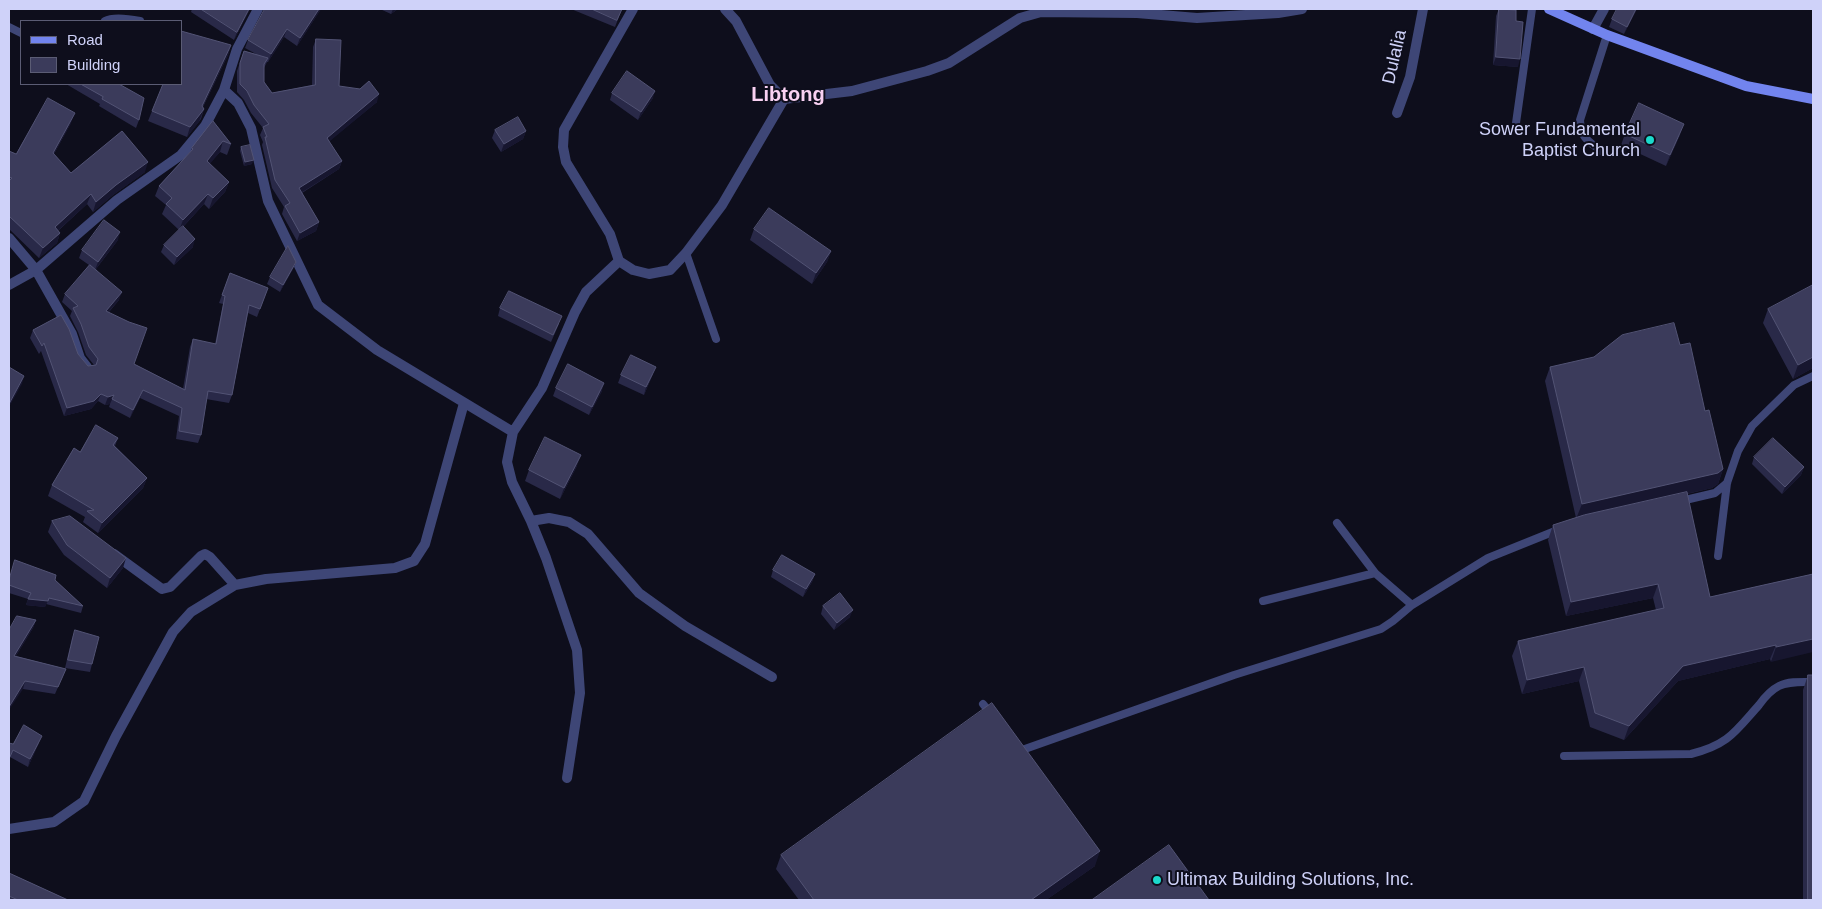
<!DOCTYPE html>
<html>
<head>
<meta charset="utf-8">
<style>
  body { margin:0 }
  #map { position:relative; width:1822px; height:909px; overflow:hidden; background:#0e0e1c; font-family:Helvetica,sans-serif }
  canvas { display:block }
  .frame { position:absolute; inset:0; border:10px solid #cfd2f9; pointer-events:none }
  .legend { position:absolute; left:20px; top:20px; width:162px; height:65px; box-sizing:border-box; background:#0e0e1c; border:1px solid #5b5c74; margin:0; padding:6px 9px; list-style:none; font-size:15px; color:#cfd2f9 }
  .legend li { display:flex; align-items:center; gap:10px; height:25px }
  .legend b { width:25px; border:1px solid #5b5c74 }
</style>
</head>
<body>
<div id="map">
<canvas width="1822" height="909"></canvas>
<div class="frame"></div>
<ul class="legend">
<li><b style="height:6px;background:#7284ee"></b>Road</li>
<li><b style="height:14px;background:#3b3b5b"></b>Building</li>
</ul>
</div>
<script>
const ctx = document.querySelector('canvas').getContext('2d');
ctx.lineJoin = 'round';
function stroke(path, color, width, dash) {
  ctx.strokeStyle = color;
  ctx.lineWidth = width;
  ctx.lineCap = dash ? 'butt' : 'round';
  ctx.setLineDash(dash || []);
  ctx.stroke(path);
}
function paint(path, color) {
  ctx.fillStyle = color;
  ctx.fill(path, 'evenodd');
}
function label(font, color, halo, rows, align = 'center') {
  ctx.font = font + ' Helvetica,sans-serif';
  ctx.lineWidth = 4;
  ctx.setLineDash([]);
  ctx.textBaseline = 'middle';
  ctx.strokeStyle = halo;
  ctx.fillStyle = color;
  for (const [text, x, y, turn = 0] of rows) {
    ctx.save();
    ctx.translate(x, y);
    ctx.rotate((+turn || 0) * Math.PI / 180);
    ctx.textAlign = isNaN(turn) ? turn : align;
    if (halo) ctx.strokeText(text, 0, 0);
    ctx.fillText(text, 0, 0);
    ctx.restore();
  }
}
stroke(new Path2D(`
  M105,21C114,16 130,19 140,21
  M9,27L21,33
  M1516,123L1532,9
  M1601,151C1587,140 1581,138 1580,120L1607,35
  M686,253L716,339
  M1681,501L1715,493L1727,483
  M1337,523L1375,573L1412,605
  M1718,556L1727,483L1738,451L1752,426L1794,385L1813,376
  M1263,601L1375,573
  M983,704L992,715
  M1022,750L1234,675L1381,629L1393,621L1412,605L1488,558L1560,529
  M1564,756L1691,754C1728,745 1735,732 1759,705C1764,698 1771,690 1779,686C1789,681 1802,682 1813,682`), '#3e4676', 8);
stroke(new Path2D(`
  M633,9L564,130L563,147L566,162L610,234L619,261L633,270L649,274L670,270L686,253L722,205L784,99
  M725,9L736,21L770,85L784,99
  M1593,29L1604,9
  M224,90L237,49L258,9
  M784,99L852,91L927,71L949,63L1020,18L1041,12L1137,13L1197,18L1278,13L1302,9
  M1397,113L1410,77L1423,9
  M9,238L36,270L72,334L80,358L87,367
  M9,285L36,270L117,200L181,155L205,126L224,90L238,103L251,128L268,201L318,305L377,350L513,432
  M531,521L549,518L569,522L588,534L639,593L685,626L772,677
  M114,554L162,589L170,587L201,556L205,554L210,557L235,585
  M567,778L580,693L577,650L546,558L531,521L512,482L507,462L513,432L542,388L575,312L586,292L619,261
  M9,829L54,822L84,801L116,736L173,632L191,612L235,585L266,579L395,568L414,561L425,544L464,403`), '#3e4676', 10);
stroke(new Path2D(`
  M1549,9L1607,35L1746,86L1813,99`), '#7284ee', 10);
paint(new Path2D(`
  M192,9H250L234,40L191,12Z
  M265,9H321L297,46L284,37L268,62H267L264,68V82L272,93L312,85L313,47L316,39L339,86L377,102L329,141L342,161L339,169L302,193L319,222L316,231L297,241L282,214L284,207L272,188L262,145L263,142L260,135L263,128L251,113L244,100L237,92V71L244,51L256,54L245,48L248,40Z
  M380,9H398L391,14Z
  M571,9H622L615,27Z
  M1499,9L1516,21L1518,67L1493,65L1496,16Z
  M1637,9L1624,34L1609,27L1612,19Z
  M231,45L228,55L203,107L204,109L201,119L187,137L148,121L152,111Z
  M66,84H119L139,120L136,128L99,106L100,104Z
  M612,93L653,98L638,120L610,100Z
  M213,121L231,144L227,155L220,152L209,164L229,182L225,192L209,209L204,204L183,227L193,247L174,265L161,252L164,245L179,230L162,214L166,205L155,196L159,186L190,153L192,148Z
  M71,123L54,154L71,173L145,172L113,195L93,212L87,204L58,231L60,233L57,243L39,258L9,229V151L16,154Z
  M495,130L526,131L523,139L501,152L492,138Z
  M1625,134L1680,135L1666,166L1621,145Z
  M241,147L252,164L244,166L240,151Z
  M754,229L831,251L827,262L812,284L750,240Z
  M118,240L96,269L119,300L109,312L134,364L183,389L190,347L193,339L215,344L223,304L219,303L230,273L268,288L257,317L248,313L232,395L229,403L206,399L201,435L198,443L176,439L179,416L140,398L130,418L109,407L110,404L105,405L98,401L91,409L64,416L41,351L39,354L30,338L33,330L78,354L88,366L94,365L86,355L78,332L70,316L72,311L62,302L65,294L89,265L79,258L82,250Z
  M296,262L293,269L280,292L267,284L270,277Z
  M1813,285V368L1793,379L1763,323L1768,309Z
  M500,308L559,324L551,342L498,316Z
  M1680,345L1705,411L1723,469L1718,484L1712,488L1687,494L1710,597L1813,574L1771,662L1770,659L1678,681L1624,740L1590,727L1579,681L1522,694L1512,656L1518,641L1656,610L1653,598L1566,616L1548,540L1553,525L1576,518L1545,381L1550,367Z
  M653,374L644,395L618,383L621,375Z
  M556,388L602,391L589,415L553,396Z
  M118,438L115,446L147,478L143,488L98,533L83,522L85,517L48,496L52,485L80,452Z
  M1754,457L1804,467L1801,475L1782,494L1752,464Z
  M577,466L560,499L525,481L529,470Z
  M52,521L123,568L107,588L64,555L48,532Z
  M15,560L55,580L83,606L81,613L46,604L45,607L26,605L28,599L9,593V579Z
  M773,570L815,574L812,582L803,597L771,577Z
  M823,606L850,617L834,630L821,614Z
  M36,620L33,628L16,656L66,669L55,694L23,689L9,630Z
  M75,630L92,664L90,672L65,668L72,638Z
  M1808,675L1813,900H1803V690Z
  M39,743L28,767L10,757L13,744Z
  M781,855L1095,866L1046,900H799L776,869Z
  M9,873L68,900H9Z`), '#292948');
paint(new Path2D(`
  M249,9H250L234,40L237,32Z
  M319,9H321L297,46L300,38Z
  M393,9H398L391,14Z
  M1636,9H1637L1624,34L1627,27Z
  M287,29L284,37L268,62L271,54Z
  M231,45L228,55L198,116L202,106Z
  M1496,57L1520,59L1518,67L1493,65Z
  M655,91L653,98L638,120L641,112Z
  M379,94L377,102L324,146L327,138Z
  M204,109L199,122L187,137L190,127Z
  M75,113L71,123L49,163L53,153Z
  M1684,124L1680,135L1666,166L1670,155Z
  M526,131L523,139L501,152L504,144Z
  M223,141L220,152L203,172L207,161Z
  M254,160L252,164L244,166L245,162Z
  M342,161L339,169L296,196L299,188Z
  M148,162L145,172L113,195L93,212L96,202L116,185Z
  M229,182L225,192L209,209L213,198Z
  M91,194L87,204L51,237L55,227Z
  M208,194L204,204L179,231L183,220Z
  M319,222L316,231L297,241L300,233Z
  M120,232L118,240L95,270L98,262Z
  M60,233L57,243L39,258L43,248Z
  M195,239L193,247L174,265L177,257Z
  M831,251L827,262L812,284L816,273Z
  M296,262L293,269L280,292L283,285Z
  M122,292L119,300L103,318L106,311Z
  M1813,357V368L1793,379L1798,365Z
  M656,367L644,395L646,387Z
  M24,376L22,384L9,407V404Z
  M604,383L602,391L589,415L592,407Z
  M143,390L140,398L130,418L133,410Z
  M101,394L98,401L91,409L64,416L67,408Z
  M114,395L110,404L105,405L108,397Z
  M581,455L577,466L560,499L564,488Z
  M1804,467L1801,475L1782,494L1785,487Z
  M1723,469L1718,484L1712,488L1576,519L1582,504Z
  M147,478L143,488L98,533L102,523Z
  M126,558L123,568L107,588L110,578Z
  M815,574L812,582L803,597L806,589Z
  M1658,584L1653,598L1566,616L1571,602Z
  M28,599L48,601L45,607L26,605Z
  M853,610L850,617L834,630L837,623Z
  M36,620L33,628L11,664L14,656Z
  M1813,639V652L1771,662L1776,647Z
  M1776,645L1770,659L1678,681L1624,740L1629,726L1683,666Z
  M1584,667L1579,681L1522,694L1527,680Z
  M25,681L23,689L9,710V707Z
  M42,736L39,743L28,767L30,759Z
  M1100,851L1095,866L1046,900H1031Z`), '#17162f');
const building = new Path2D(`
  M201,9H249L237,32Z
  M265,9H319L300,38L287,29L271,54L248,40Z
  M592,9H622L617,20Z
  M1499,9L1516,10V21L1523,22L1520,59L1496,57Z
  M1617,9H1636L1627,27L1612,19Z
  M181,31L231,45L202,106L204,109L190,127L152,111L163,84H181Z
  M316,39L341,40L339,86L360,89L369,81L379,94L327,138L342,161L299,188L319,222L300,233L285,206L290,203L275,180L265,137H267L263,127L269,124L254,105L247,91L240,84V63L244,51L268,58L264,64V82L272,93L315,85Z
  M627,71L655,91L641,112L612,93Z
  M81,84H119L144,98L139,120L102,99L103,97Z
  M48,98L75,113L53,153L71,173L122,131L148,162L116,185L96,202L91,194L55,227L60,233L43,248L9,216V181L12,178L9,177V151L16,154Z
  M1639,103L1684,124L1670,155L1625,134Z
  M518,117L526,131L504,144L495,130Z
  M213,121L231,144L223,141L207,161L229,182L213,198L208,194L183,220L166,204L172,198L159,186L193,149L192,148Z
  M250,145L254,160L245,162L241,147Z
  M769,208L831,251L816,273L754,229Z
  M104,220L120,232L98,262L82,250Z
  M183,226L195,239L177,257L164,245Z
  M288,246L296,262L283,285L270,277Z
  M90,265L122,292L106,311L129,322L147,328L134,364L185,390L193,339L216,344L225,296L222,295L230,273L268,288L260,309L249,305L232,395L208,391L201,435L179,431L182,408L143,390L133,410L112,399L114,395L108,397L101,394L94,401L67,408L44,343L42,346L33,330L61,315L69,329L78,354L88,366L96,365L98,359L89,347L81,324L73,308L78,306L65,294Z
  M1813,285V357L1798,365L1768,309Z
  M509,291L562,316L553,335L500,308Z
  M1674,323L1680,345L1690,343L1705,411L1709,410L1723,469L1718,473L1582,504L1550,367L1594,357L1622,335Z
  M631,355L656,367L646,387L621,375Z
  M568,364L604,383L592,407L556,388Z
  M9,367L24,376L9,404Z
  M96,425L118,438L113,445L147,478L102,523L87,511L94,510L52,485L74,448L80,452Z
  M545,437L581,455L564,488L529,470Z
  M1773,438L1804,467L1785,487L1754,457Z
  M1687,492L1710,597L1813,574V639L1776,647V645L1683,666L1629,726L1595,713L1584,667L1527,680L1518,641L1664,608L1658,584L1571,602L1553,525L1584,515Z
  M70,516L126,558L110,578L67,545L52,521Z
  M782,555L815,574L806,589L773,570Z
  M15,560L56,575L55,580L83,606L49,598L48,601L28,599L31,593L9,585V580Z
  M840,593L853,610L837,623L823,606Z
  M17,616L36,620L14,656L66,669L58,687L25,681L9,707V630Z
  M75,630L99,637L92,664L68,660Z
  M1808,675H1813V900H1808Z
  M992,703L1100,851L1031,900H814L781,855Z
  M24,725L42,736L30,759L13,750L9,759V743L13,744Z
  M1169,845L1209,900H1092Z
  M9,873L68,900H18L9,896Z`);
paint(building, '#3b3b5b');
stroke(building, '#525374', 1);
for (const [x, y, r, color] of [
  [1650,140,5,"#1bd9cb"],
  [1157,880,5,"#1bd9cb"]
]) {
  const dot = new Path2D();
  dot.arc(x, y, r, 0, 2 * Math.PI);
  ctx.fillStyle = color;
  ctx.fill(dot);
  stroke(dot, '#0e0e1c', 2);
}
label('18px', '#cfd2f9', '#0e0e1c', [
  ["Dulalia",1395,57,-77]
]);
label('18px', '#cfd2f9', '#0e0e1c', [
  ["Sower Fundamental",1640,130],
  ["Baptist Church",1640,151],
  ["Ultimax Building Solutions, Inc.",1167,880,"left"]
], 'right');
label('bold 20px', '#f9d1f2', '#0e0e1c', [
  ["Libtong",788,95]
]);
</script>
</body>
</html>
